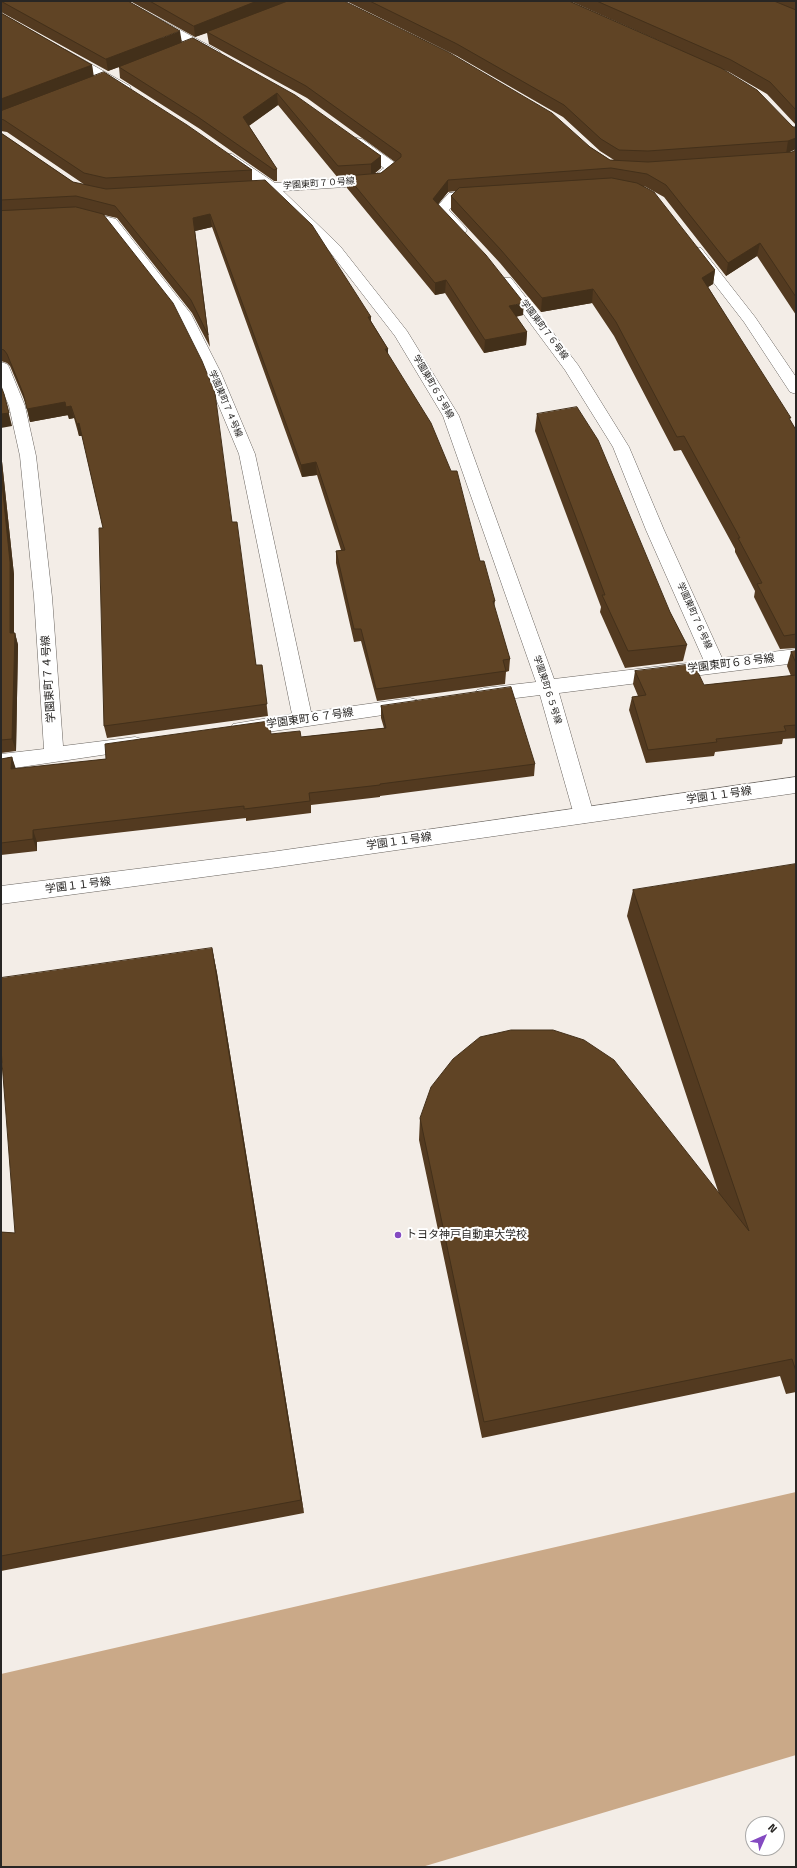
<!DOCTYPE html>
<html>
<head>
<meta charset="utf-8">
<style>
  body { margin:0 }
  #map { position:relative; width:797px; height:1868px; overflow:hidden; background:#f3ede7; font-family:"Titillium Web",sans-serif }
  canvas { display:block }
  .frame { position:absolute; inset:0; border:2px solid #282624; pointer-events:none }
  .north { position:absolute; left:745px; top:1816px; width:40px; height:40px; box-sizing:border-box; background:#fff; border:1px solid #a9a8a7; border-radius:50%; rotate:45deg; font-size:11px; font-weight:700; line-height:16px; text-align:center; color:#282624 }
  .north::after { content:''; display:block; margin:auto; width:14px; height:18px; background:#844ac1; clip-path:polygon(50% 0,100% 100%,50% 72%,0 100%) }
</style>
</head>
<body>
<div id="map">
<canvas width="797" height="1868"></canvas>
<div class="frame"></div>
<div class="north">N</div>
</div>
<script>
const ctx = document.querySelector('canvas').getContext('2d');
ctx.lineJoin = 'round';
function paint(path, color) {
  ctx.fillStyle = color;
  ctx.fill(path, 'evenodd');
}
function stroke(path, color, width, dash) {
  ctx.strokeStyle = color;
  ctx.lineWidth = width;
  ctx.lineCap = dash ? 'butt' : 'round';
  ctx.setLineDash(dash || []);
  ctx.stroke(path);
}
function label(font, color, halo, rows, align = 'center') {
  ctx.font = font + ' "Titillium Web","Noto Sans JP",sans-serif';
  ctx.lineWidth = 4;
  ctx.setLineDash([]);
  ctx.textBaseline = 'middle';
  ctx.strokeStyle = halo;
  ctx.fillStyle = color;
  for (const [text, x, y, turn = 0] of rows) {
    ctx.save();
    ctx.translate(x, y);
    ctx.rotate((+turn || 0) * Math.PI / 180);
    ctx.textAlign = isNaN(turn) ? turn : align;
    if (halo) ctx.strokeText(text, 0, 0);
    ctx.fillText(text, 0, 0);
    ctx.restore();
  }
}
paint(new Path2D(`
  M796,1492V1755L422,1867H1V1674Z`), '#caa988');
const minor = new Path2D(`
  M112,1H127L219,51L221,54L215,58L211,57Z
  M66,50L130,86L131,89L125,93L120,92L62,57L60,54Z
  M357,138L362,139L398,165L400,168L398,171L381,184L376,185L283,191L340,246L407,331L459,416L554,679L704,661L646,530L613,447L565,370L499,281L501,278H511L578,365L629,447L664,530L722,658L796,649V663L559,693L594,815L591,821L584,823L577,821L574,815L540,695L484,702L477,700L474,695L477,690L484,688L536,682L443,416L395,336L330,252L268,192L258,191L256,188L259,185L220,157L222,154H232L275,183L372,177L384,168L352,145L350,142L352,139Z
  M480,190L485,191L487,194L485,197L458,200L449,210L465,227L467,230L465,233H455L434,210L449,193Z
  M80,210L116,219L191,314L221,373L255,454L311,712L410,698L417,700L420,705L417,710L240,736L233,734L230,729L233,724L292,714L239,454L205,373L176,315L106,225L75,217L73,214L75,211Z
  M696,247L701,248L755,317L796,377V394L790,392L744,322L689,251L691,248Z
  M1,362L7,364L9,367L25,406L36,456L52,597L63,746L135,737L142,739L145,744L142,749L1,770V754L44,749L34,597L20,456L9,406L1,387Z`);
const tertiary = new Path2D(`
  M796,777V793L271,868L1,904V886L271,852Z`);
stroke(minor, '#69645f', 1);
stroke(tertiary, '#69645f', 1);
paint(minor, '#fff');
paint(tertiary, '#fff');
paint(new Path2D(`
  M1,1L182,43L193,38L381,156V168L374,174L381,173L395,162L307,98L209,44L207,33L195,37L130,1H288L590,147L610,160H614L600,151L563,117L457,56L346,1H569L691,55L570,1H796V125L767,94L729,72L722,69L793,127H796V149L788,152H792L796,150V315L757,256L726,276L664,197L644,186L715,270L713,284L708,287L796,430V648L780,649L754,597L755,591L735,552V549L681,450L674,451L614,336L592,303L541,312L500,263L451,210V196L456,191L448,192L438,204L523,315L516,317L527,332L526,345L484,353L445,293L435,295L347,188V177L338,178L278,105L249,126L277,169V181H274L200,129L120,78L119,67L108,71L1,12Z
  M1,13L92,65L93,76L252,170V181L371,317V321L388,349V355L480,561L495,601L494,607L510,659L509,671L506,672L505,684L377,701L361,641L354,642L336,563V551L341,550L317,475L302,477L212,227L195,231L210,347L192,313L117,218L104,215L232,522L256,665H262L268,716L107,738L104,726L103,528L82,436H79L74,418L69,419L68,415L30,422L26,404L10,366L7,363L1,361V133L73,182L85,185L7,132L1,131Z
  M537,414L670,612L687,645L683,661L625,668L600,612L601,607L535,431Z
  M1,452L14,575V633H15L18,645L16,751L1,753Z
  M796,651V738L783,739L782,744L715,752L714,756L646,763L629,710L632,697L638,696L633,684L635,671L704,685L791,676L787,666L791,652Z
  M381,706L535,764L534,776L380,796V797L311,805V813L246,821V818L37,842V851L1,855V759L12,757L15,769L106,759L271,734L301,737L384,728L381,718Z
  M796,864V1392L786,1394L780,1376L482,1438L419,1140L420,1118L719,1194L627,916L633,890Z
  M212,948L217,973L304,1513L1,1571V1232L15,1233Z`), '#533a20');
paint(new Path2D(`
  M257,1H288L195,37L194,26Z
  M180,31L182,43L108,71L106,59Z
  M92,65L94,77L1,112V99Z
  M277,93L278,105L244,129L243,117Z
  M796,138V149L786,154L788,141Z
  M381,156V168L371,176V164Z
  M448,180V192L433,211V199Z
  M210,214L212,227L195,231L193,218Z
  M760,243L757,256L726,276L728,263Z
  M715,270L713,284L700,292L702,278Z
  M446,280L445,293L435,295V283Z
  M593,289L592,303L541,312L542,298Z
  M524,303L523,315L508,318L509,306Z
  M527,332L526,345L484,353L485,340Z
  M385,349H388V361Z
  M4,394L12,426L1,428V414Z
  M65,402L68,415L30,422L27,409Z
  M71,406L74,418L69,419L66,407Z
  M79,423L82,436H79L77,424Z
  M1,452L14,575V646L10,633L1,473Z
  M316,462L317,475L302,477L301,465Z
  M15,633L18,645L16,751L12,739Z
  M12,757L16,769H11Z
  M33,830L37,842V851L33,839Z
  M212,948L217,973L304,1513L301,1500Z`), '#43301a');
const building = new Path2D(`
  M1,1H128L180,31L106,59Z
  M150,1H257L194,26Z
  M288,1H344L448,52L552,113L590,147L610,160L648,162L792,152L796,150V297L760,243L728,263L666,185L647,174L611,168L448,180L433,199L486,255L524,303L509,306L527,332L485,340L446,280L435,283L347,176L381,173L401,157V154L306,86L207,32Z
  M370,1H569L721,68L757,90L793,127H796V138L788,141L648,151L619,150L601,139L564,105L457,44Z
  M597,1H774L796,10V110L770,82L731,60Z
  M1,13L92,65L1,99Z
  M193,38L295,95L381,156L371,164L338,166L277,93L243,117L277,169L274,170L198,117L119,67Z
  M104,72L187,125L252,170L106,178L84,173L4,120L1,119V111Z
  M1,133L73,182L106,189L265,180L312,225L371,317H368L388,349H385L431,423L451,471H457L480,561H484L495,601H493L510,659L503,660L506,671L376,689L361,629H354L336,551L345,550L316,462L301,465L210,214L193,218L208,335L191,300L115,206L76,196L1,200Z
  M612,178L637,183L654,192L715,270L702,278L791,418H789L796,430V634L784,636L757,584L762,583L738,538H740L684,436L677,437L616,322L593,289L542,298L501,250L451,196L459,188Z
  M76,207L103,214L173,303L202,361L215,393L232,522H237L256,665H262L267,704L104,726L99,528H103L79,423L77,424L71,406L66,407L65,402L27,409L23,393L7,354L4,350L1,349V211Z
  M1,386L4,394L9,413L1,414Z
  M577,407L598,440L670,612L687,645L628,651L602,595H605L537,414Z
  M1,473L10,562V633H15L12,739L1,740Z
  M796,651V663L791,652Z
  M694,664L704,685L796,675V725L784,726L786,731L716,739L717,742L648,750L632,697L646,695L635,671Z
  M511,687L535,764L380,784V785L309,793L310,801L244,809V806L33,830V839L1,843V759L12,757L11,769L106,759L105,744L269,721L271,734L300,731L301,737L386,728L381,706Z
  M796,864V1371L792,1359L484,1422L420,1118L431,1087L453,1059L480,1037L511,1030H553L584,1040L614,1060L749,1231L633,890Z
  M212,948L301,1500L1,1556V1232L15,1233L1,1049V978Z`);
paint(building, '#604425');
stroke(building, '#43301a', 1);
for (const [x, y, r, color] of [
  [398,1235,4,"#844ac1"]
]) {
  const dot = new Path2D();
  dot.arc(x, y, r, 0, 2 * Math.PI);
  ctx.fillStyle = color;
  ctx.fill(dot);
  stroke(dot, '#fff', 1.5);
}
label('9px', '#282624', '#fff', [
  ["学園東町７０号線",319,184,-4],
  ["学園東町７６号線",544,330,53],
  ["学園東町６５号線",433,387,60],
  ["学園東町７４号線",225,404,67],
  ["学園東町７６号線",694,616,66],
  ["学園東町６５号線",547,690,72]
]);
label('11px', '#282624', '#fff', [
  ["学園東町６８号線",731,664,-7],
  ["学園東町７４号線",49,679,-94],
  ["学園東町６７号線",310,719,-8],
  ["学園１１号線",719,796,-8],
  ["学園１１号線",399,842,-8],
  ["学園１１号線",78,886,-7]
]);
label('11px', '#282624', '#fff', [
  ["トヨタ神戸自動車大学校",406,1235]
], 'left');
</script>
</body>
</html>
